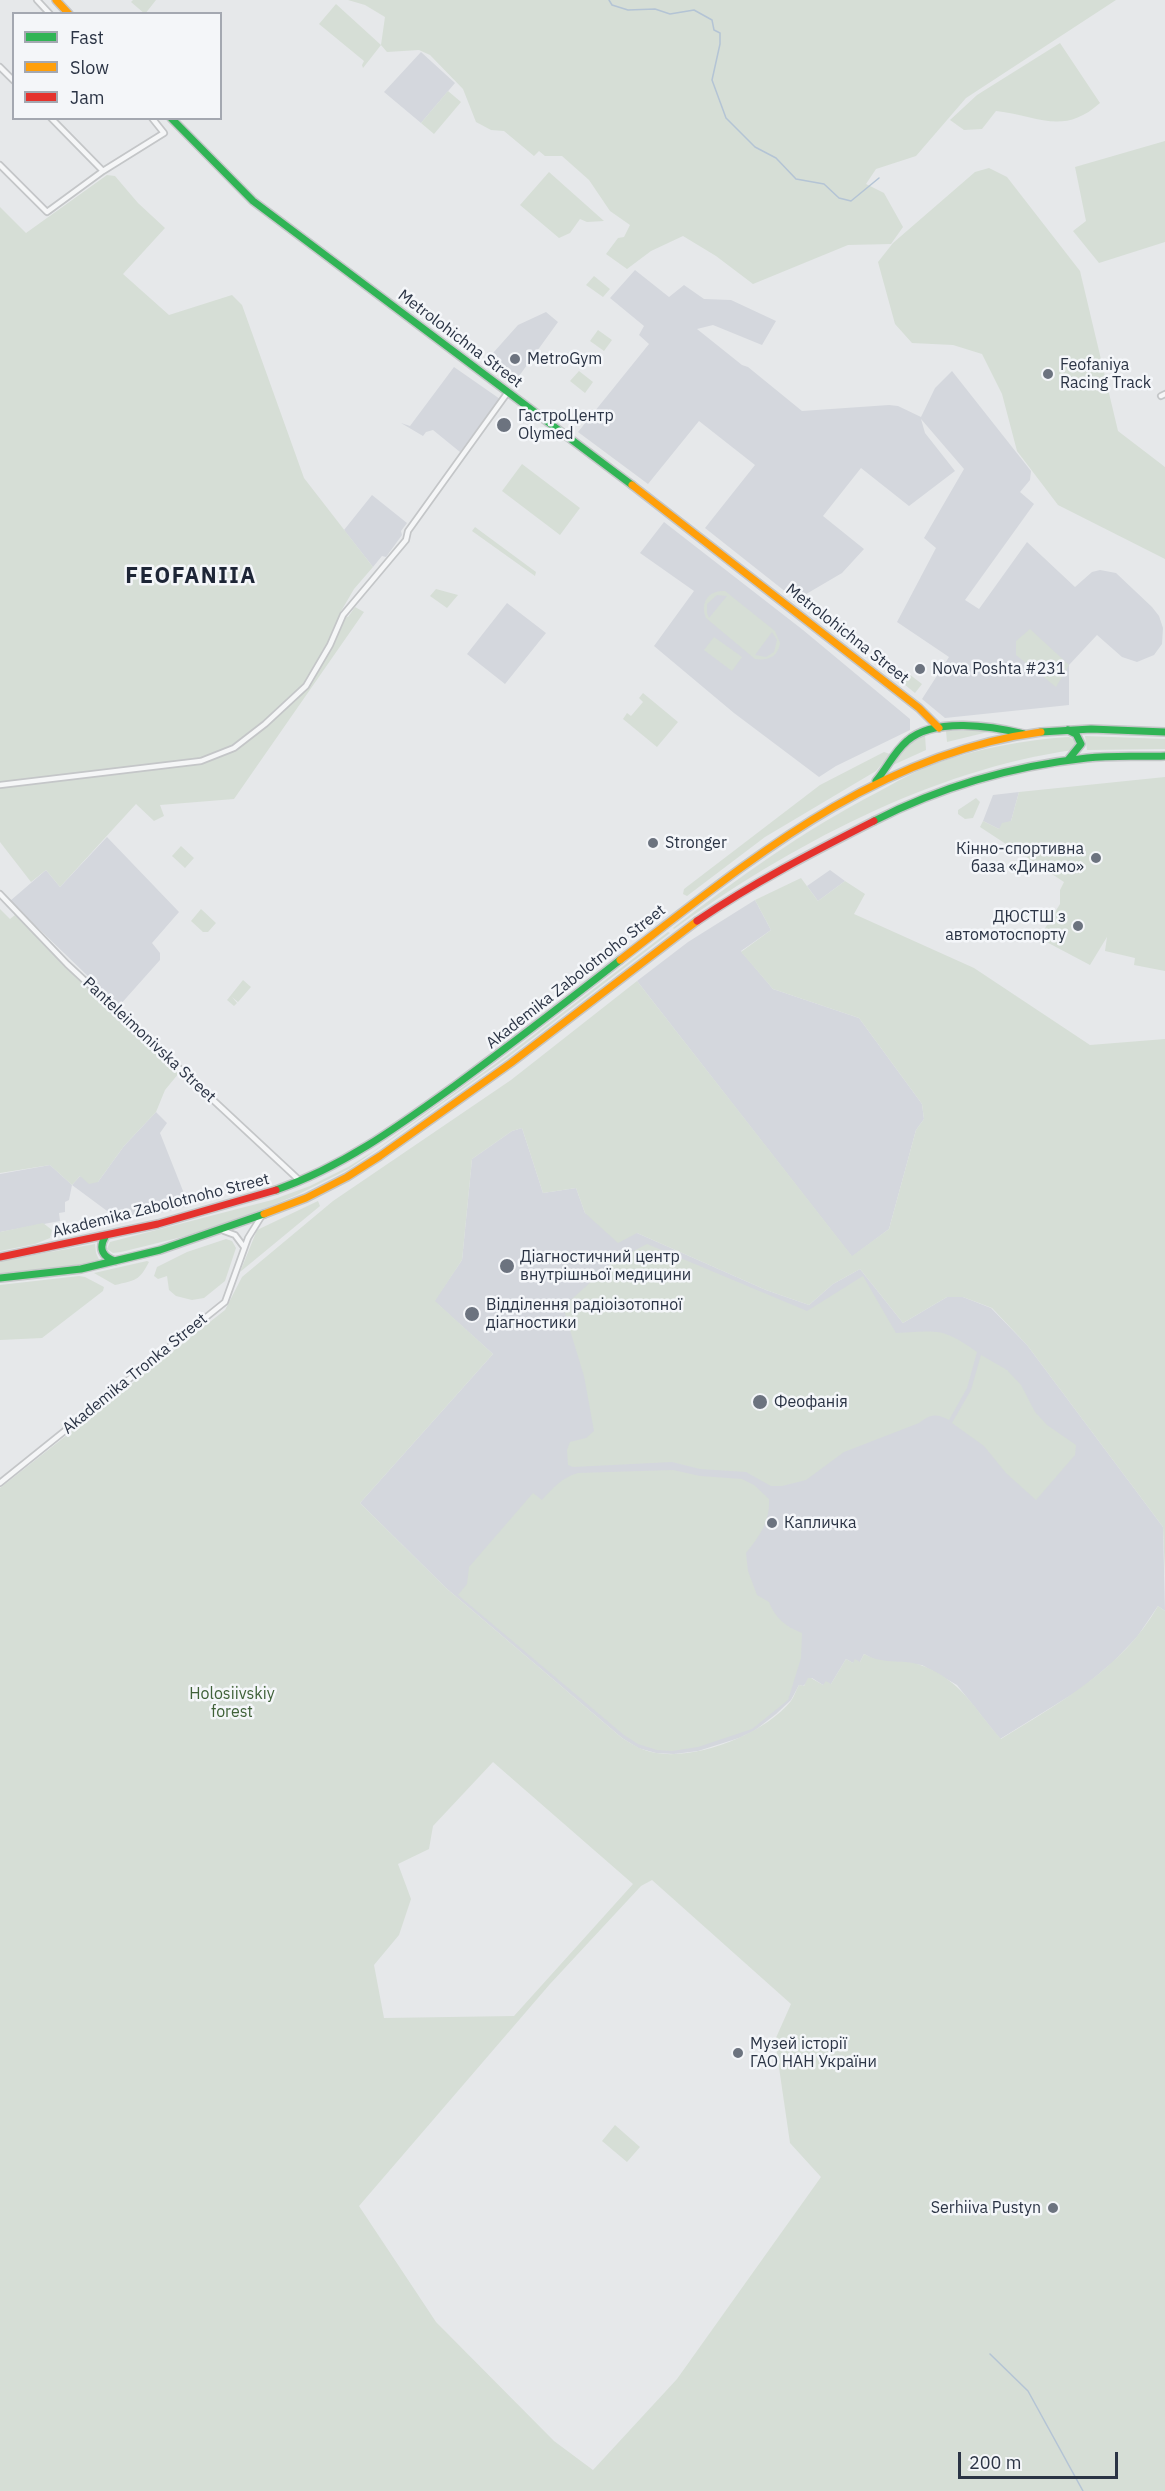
<!DOCTYPE html>
<html>
<head>
<meta charset="utf-8">
<style>
  body { margin:0 }
  #map { position:relative; width:1165px; height:2491px; overflow:hidden; background:#e6e8ea; font-family:"IBM Plex Sans",sans-serif }
  canvas { display:block }
  .legend { position:absolute; left:12px; top:12px; width:210px; height:108px; box-sizing:border-box; background:#f4f6f9; border:2px solid #a4a8b1; margin:0; padding:8px 10px; list-style:none; font-size:18px; color:#2b3445 }
  .legend li { display:flex; align-items:center; gap:12px; height:30px }
  .legend b { width:30px; border:2px solid #a4a8b1 }
  .scale { position:absolute; left:958px; top:2452px; width:160px; height:27px; box-sizing:border-box; border:3px solid #2b3445; border-top:0; padding-left:8px; font-size:18px; line-height:21px; white-space:nowrap; color:#2b3445; -webkit-text-stroke:4px #f4f6f9; paint-order:stroke }
</style>
</head>
<body>
<div id="map">
<canvas width="1165" height="2491"></canvas>
<ul class="legend">
<li><b style="height:8px;background:#30b455"></b>Fast</li>
<li><b style="height:8px;background:#ff9f0a"></b>Slow</li>
<li><b style="height:8px;background:#e5322d"></b>Jam</li>
</ul>
<div class="scale">200 m</div>
</div>
<script>
const ctx = document.querySelector('canvas').getContext('2d');
ctx.lineJoin = 'round';
function paint(path, color) {
  ctx.fillStyle = color;
  ctx.fill(path, 'evenodd');
}
function stroke(path, color, width, dash) {
  ctx.strokeStyle = color;
  ctx.lineWidth = width;
  ctx.lineCap = dash ? 'butt' : 'round';
  ctx.setLineDash(dash || []);
  ctx.stroke(path);
}
function label(font, color, halo, rows, align = 'center') {
  ctx.font = font + ' "IBM Plex Sans",sans-serif';
  ctx.lineWidth = 5;
  ctx.setLineDash([]);
  ctx.textBaseline = 'middle';
  ctx.strokeStyle = halo;
  ctx.fillStyle = color;
  for (const [text, x, y, turn = 0] of rows) {
    ctx.save();
    ctx.translate(x, y);
    ctx.rotate((+turn || 0) * Math.PI / 180);
    ctx.textAlign = isNaN(turn) ? turn : align;
    if (halo) ctx.strokeText(text, 0, 0);
    ctx.fillText(text, 0, 0);
    ctx.restore();
  }
}
paint(new Path2D(`
  M421,52L455,83L421,123L384,92Z
  M635,270L669,297L684,285L704,299L731,300L776,321L762,345L713,325L697,329L742,365L748,367L802,411L889,405L898,406L921,417L935,388L952,371L1031,471L1030,480L1020,492L1034,504L965,600L979,609L1027,542L1075,587L1092,572L1100,570L1116,573L1152,607L1159,616L1163,628L1162,644L1154,655L1137,662L1122,657L1097,635L1069,665V705L945,718L922,699L949,657L897,622L936,548L924,538L964,469L921,419L925,433L955,471L909,506L861,468L823,516L864,549L842,573L796,600L705,528L755,465L699,421L648,484L578,432L649,344L639,335L644,326L610,298Z
  M546,312L558,322L514,383L485,362L518,325Z
  M454,367L500,399L460,452L433,430L426,432L423,436L401,423L410,426Z
  M372,495L407,523L401,531L402,535L386,557L382,556L373,567L344,530Z
  M664,522L803,630L910,719V730L836,766L819,777L734,713L654,646L694,591L640,553Z
  M507,603L546,633L505,684L467,654Z
  M1019,792L1011,821L999,829L983,821L993,795Z
  M107,837L179,912L152,943L160,953V960L119,1006L10,901L46,870L60,887Z
  M830,870L845,881L818,901L807,886Z
  M755,900L771,930L741,951L773,989L859,1018L922,1104L924,1119L916,1130L889,1229L852,1257L637,981L688,942Z
  M156,1112L167,1123L160,1133L189,1206L122,1222L72,1185L69,1200L65,1202V1212L59,1213L60,1221L0,1232V1174L50,1165L72,1185L80,1176L98,1182L124,1146Z
  M522,1128L543,1193L576,1188L585,1213L637,1233L766,1290L809,1305L833,1284L860,1269L903,1323L947,1297H963L991,1308L1027,1345L1163,1527L1165,1611L1158,1606L1137,1637L1113,1662L1081,1689L1000,1739L957,1685L922,1665L877,1661L864,1654L860,1662L853,1663L846,1659L831,1684L823,1685L812,1678L803,1686L799,1685L791,1700L776,1714L754,1731L739,1738L698,1751L674,1754L656,1753L638,1748L622,1738L446,1588L360,1503L493,1354L434,1301L462,1260L472,1159L512,1131Z`), '#d4d7dd');
paint(new Path2D(`
  M133,0H156L145,14L131,2Z
  M348,0H1116L966,98L916,156L876,169L866,184L884,193L903,227L891,244L848,245L753,284L716,256L683,236L651,251L627,269L606,254L618,238L624,237L630,225L610,211L589,180L562,156H545L539,151L534,156L504,131L491,130L476,122L463,89L430,55L419,50L387,52L381,45L363,68L362,65L364,61L319,24L336,4L381,45L385,17L365,5Z
  M1060,43L1100,103C1063,136 1039,116 996,111L982,129L964,130L950,120L977,95Z
  M448,91L461,102L434,134L421,123Z
  M1165,141V242L1099,263L1073,231L1086,221L1075,167Z
  M989,168L1007,177L1080,271L1118,431L1165,467V559L1058,505L1017,451L1002,394L982,354L953,345L912,343L895,324L878,262L893,243L975,172Z
  M549,172L604,221L587,222L580,219L570,233L559,238L520,205Z
  M107,175L115,176L138,203L165,228L123,274L169,315L232,295L242,305L304,478L373,567L354,589L340,613L348,617L355,607L364,612L234,799L160,805L164,816L154,821L136,804L60,887L46,870L31,882L0,842V207L26,233Z
  M594,276L610,289L603,297L586,285Z
  M598,330L612,340L604,351L590,341Z
  M579,371L593,382L585,393L570,381Z
  M522,464L580,508L560,535L502,491Z
  M475,527L536,572L535,576L472,531Z
  M436,589L458,595L447,608L430,596Z
  M725,591L775,631L780,643C778,657 768,661 755,659L706,618C700,603 708,590 725,591ZM717,595L727,596L709,618L707,613V604ZM772,632L777,640L774,652L766,657L755,655Z
  M1030,629L1069,665L1056,687L1016,655V641Z
  M714,637L742,657L732,671L704,650Z
  M905,671L922,684L915,693L899,680Z
  M643,693L678,722L657,747L623,719L627,713L631,716L643,702L639,698Z
  M990,730H996L947,742L946,731Z
  M925,735L926,750L893,765L908,744Z
  M1085,736L1165,739V749L1087,750Z
  M1069,737L1076,741L1073,750C931,770 789,846 674,929L673,928C738,878 804,830 878,792C896,782 915,771 935,764C978,748 1024,740 1069,737Z
  M884,752L890,754L876,771L765,837L687,896L683,894L684,889L820,785Z
  M1165,777V971L1134,965L1135,958L1105,951L1107,937L1090,965L1039,938L1060,904V890L1064,882L980,827L983,821L999,829L1002,823L1011,821L1019,792Z
  M976,798L980,802L973,818L965,819L958,814V810Z
  M181,846L194,858L185,868L172,856Z
  M801,878L818,901L845,881L865,894L854,914L974,968L1090,1045L1165,1039V1576L1163,1527L1027,1345L992,1308L963,1297H947L903,1323L860,1269L833,1284L809,1305L766,1290L637,1233L618,1243L585,1213L576,1188L543,1193L522,1128L512,1131L472,1159L462,1260L435,1301L493,1354L360,1503L446,1588L622,1738C633,1745 643,1751 656,1753C698,1760 764,1734 791,1701C794,1697 796,1690 799,1685L804,1686L808,1678H811L823,1685L826,1681L831,1684L846,1659L853,1663L855,1659L860,1662L864,1654C886,1666 905,1658 923,1666C962,1681 975,1710 1001,1739C1059,1703 1123,1668 1158,1606L1165,1611V2491H0V1488L225,1310L242,1277L333,1201L511,1080L637,981L852,1256L889,1229L916,1130L924,1119L922,1104L859,1018L773,989L741,952L771,930L755,900ZM493,1762L633,1884L514,2016L384,2018L374,1965L399,1935L411,1899L398,1864L429,1849L433,1826ZM652,1880L791,2004L775,2040L790,2143L821,2177L677,2379L593,2470L554,2441L436,2322L359,2206L550,1984L641,1886Z
  M0,909L10,919L15,915L179,1073L165,1090L156,1112L124,1146L98,1182L89,1184L80,1176L72,1185L50,1165L0,1173Z
  M201,909L216,923L208,932H203L191,921Z
  M668,932L670,933L507,1058L349,1169L297,1195L249,1215L186,1236L121,1252L113,1253L107,1249L110,1242L272,1200L310,1186L348,1167L374,1151L506,1056Z
  M243,980L251,987L238,1002L232,997L237,1003L234,1006L227,1000Z
  M318,1201L320,1206L240,1272L257,1230Z
  M43,1223L52,1230L50,1238L35,1244L0,1251V1232Z
  M226,1239L232,1241L236,1248L225,1281L204,1298L192,1300L176,1296L169,1290L167,1276L158,1279L154,1276L157,1267L187,1252Z
  M95,1244L96,1253L100,1262L0,1274V1261Z
  M647,1244L807,1311L863,1276L896,1333C938,1331 942,1327 977,1352L967,1388L949,1420C937,1413 930,1414 919,1423L844,1452L806,1480L782,1486H771L746,1472L700,1469L672,1462L573,1467L568,1465L567,1450L570,1442L586,1438L594,1431L584,1376L563,1307L614,1261Z
  M147,1261L149,1262C139,1281 136,1280 115,1285L94,1273Z
  M79,1276L85,1277L104,1287L103,1291L42,1338L0,1340V1285Z
  M981,1355L1007,1370L1021,1385L1035,1412L1047,1425L1076,1445L1075,1455L1036,1500L1006,1473L984,1446L952,1423L971,1390Z
  M673,1470L700,1476L742,1479L754,1485L769,1499C770,1521 760,1536 746,1553L748,1571L757,1595L769,1602C775,1618 786,1627 802,1633L801,1658L788,1700L752,1729L698,1747L672,1751L657,1750L638,1744L624,1735L458,1595L467,1584L469,1567L533,1493L542,1500C553,1488 561,1478 578,1473Z
  M615,2125L640,2147L627,2162L602,2141Z`), '#d6ded6');
stroke(new Path2D(`
  M609,0L612,5L628,10L655,9L670,14L694,10L712,20L714,30L720,33V44L712,80L726,118L755,147L776,158L796,179L824,184L839,198L851,201L879,178
  M990,2354L1028,2391L1083,2491`), '#b4c4d5', 1.5);
const street = new Path2D(`
  M37,0L50,14
  M0,67L14,81
  M51,118L103,171
  M0,165L47,212L103,171L164,133L152,118
  M1161,396L1165,394
  M0,785L201,761L234,748L265,724L306,686L330,645L343,615L406,540L408,531L508,392
  M0,894L67,964L299,1180
  M224,1231L235,1235L244,1247
  M0,1483L225,1302L248,1238L261,1217`);
const fast = new Path2D(`
  M171,118L253,201L632,485
  M1068,730L1076,734L1081,744L1068,760
  M1041,732L1091,729L1165,732
  M876,781C887,768 894,752 907,741C934,717 992,726 1024,734
  M874,821C940,787 1013,766 1087,758C1113,755 1139,757 1165,756
  M276,1190C342,1167 396,1128 453,1087C509,1046 565,1003 620,960
  M105,1237C98,1249 103,1257 115,1261
  M0,1278L81,1269L160,1250L264,1214`);
const slow = new Path2D(`
  M56,0L69,14
  M632,485L919,708L939,728
  M620,960C749,861 875,754 1041,732
  M264,1214L306,1198L347,1177L380,1156L511,1063L697,921`);
const jam = new Path2D(`
  M697,921C753,883 813,852 874,821
  M0,1257L158,1224L276,1190`);
stroke(street, '#c4c6c8', 8);
stroke(fast, '#c4c6c8', 10);
stroke(slow, '#c4c6c8', 10);
stroke(jam, '#c4c6c8', 10);
stroke(street, '#f5f6f7', 4.5);
stroke(fast, '#30b455', 7);
stroke(slow, '#ff9f0a', 7);
stroke(jam, '#e5322d', 7);
for (const [x, y, r, color] of [
  [515,359,6,"#6c737f"],
  [1048,374,6,"#6c737f"],
  [504,425,8,"#6c737f"],
  [920,669,6,"#6c737f"],
  [653,843,6,"#6c737f"],
  [1096,858,6,"#6c737f"],
  [1078,926,6,"#6c737f"],
  [507,1266,8,"#6c737f"],
  [472,1314,8,"#6c737f"],
  [760,1402,8,"#6c737f"],
  [772,1523,6,"#6c737f"],
  [738,2053,6,"#6c737f"],
  [1053,2208,6,"#6c737f"]
]) {
  const dot = new Path2D();
  dot.arc(x, y, r, 0, 2 * Math.PI);
  ctx.fillStyle = color;
  ctx.fill(dot);
  stroke(dot, '#f4f6f9', 2);
}
label('16px', '#2b3445', '#f4f6f9', [
  ["Metrolohichna Street",460,339,37],
  ["Metrolohichna Street",847,634,38],
  ["Akademika Zabolotnoho Street",576,977,-38],
  ["Panteleimonivska Street",149,1040,43],
  ["Akademika Zabolotnoho Street",161,1206,-14],
  ["Akademika Tronka Street",135,1374,-39]
]);
label('16px', '#2b3445', '#f4f6f9', [
  ["MetroGym",527,359],
  ["Feofaniya",1060,365],
  ["Racing Track",1060,383],
  ["ГастроЦентр",518,416],
  ["Olymed",518,434],
  ["Nova Poshta #231",932,669],
  ["Stronger",665,843],
  ["Кінно-спортивна",1084,849,"right"],
  ["база «Динамо»",1084,867,"right"],
  ["ДЮСТШ з",1066,917,"right"],
  ["автомотоспорту",1066,935,"right"],
  ["Діагностичний центр",520,1257],
  ["внутрішньої медицини",520,1275],
  ["Відділення радіоізотопної",486,1305],
  ["діагностики",486,1323],
  ["Феофанія",774,1402],
  ["Капличка",784,1523],
  ["Музей історії",750,2044],
  ["ГАО НАН України",750,2062],
  ["Serhiiva Pustyn",1041,2208,"right"]
], 'left');
label('16px', '#3f6138', '#f4f6f9', [
  ["Holosiivskiy",232,1694],
  ["forest",232,1712]
]);
ctx.letterSpacing = '1.5px';
label('bold 22px', '#1d2536', '#f4f6f9', [
  ["FEOFANIIA",191,577]
]);
ctx.letterSpacing = '0px';
</script>
</body>
</html>
